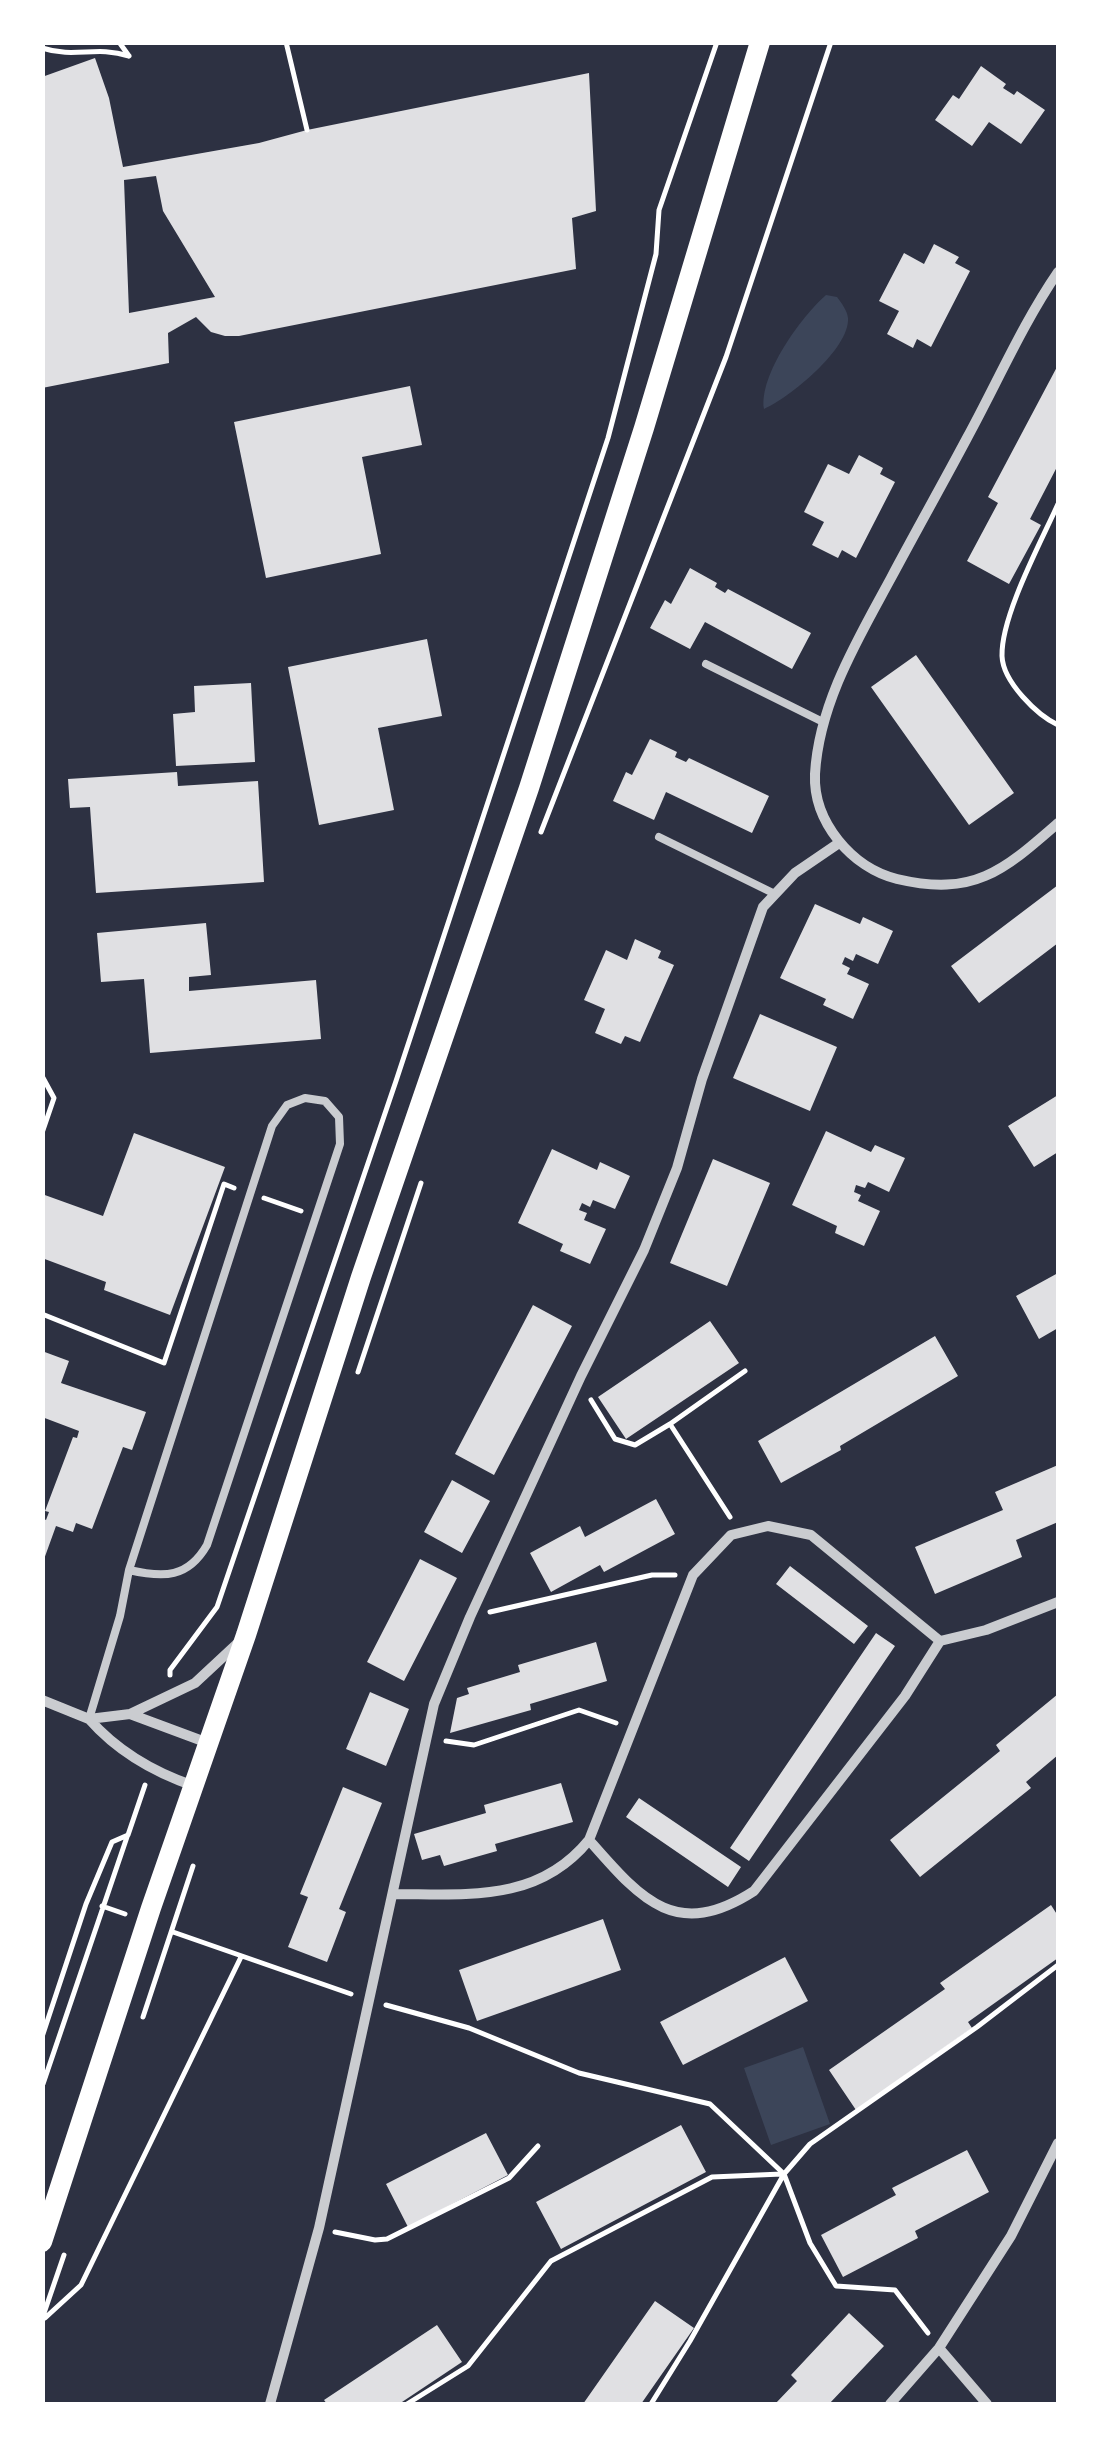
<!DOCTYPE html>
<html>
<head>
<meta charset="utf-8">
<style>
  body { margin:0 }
  #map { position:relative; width:1101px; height:2447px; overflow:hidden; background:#2d3142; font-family:"Playfair Display",serif }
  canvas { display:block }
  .frame { position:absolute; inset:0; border:45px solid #fff; pointer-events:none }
</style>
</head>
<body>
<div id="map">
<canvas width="1101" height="2447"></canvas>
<div class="frame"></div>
</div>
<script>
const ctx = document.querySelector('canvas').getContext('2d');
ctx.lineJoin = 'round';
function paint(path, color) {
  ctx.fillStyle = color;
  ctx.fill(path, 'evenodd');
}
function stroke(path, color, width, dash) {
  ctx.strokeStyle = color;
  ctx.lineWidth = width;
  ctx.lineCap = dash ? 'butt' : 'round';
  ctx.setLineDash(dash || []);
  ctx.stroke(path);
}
paint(new Path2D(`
  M826,295L837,297C842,304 847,310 848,318C850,349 789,398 764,409C759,375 801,317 826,295Z
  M803,2047L830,2124L771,2145L744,2068Z`), '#3c4559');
paint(new Path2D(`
  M95,58L109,98L123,167L259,143L307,130L589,73L596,211L572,218L576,269L239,336H225L211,332L196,317L168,333L169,363L42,388V77ZM156,176L163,211L215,297L129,313L124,180Z
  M981,66L1006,84L1003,88L1014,95L1017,91L1045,110L1021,144L989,122L972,146L935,120L953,95L959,99Z
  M934,244L959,257L955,263L970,271L931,347L917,339L913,348L887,334L899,311L879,301L904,253L924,264Z
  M1058,365V465L1030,519L1041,525L1009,584L967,561L998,503L988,497Z
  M410,386L422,445L362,457L381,554L266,578L234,422Z
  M859,455L883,468L880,474L895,482L856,558L842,550L838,558L812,545L824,522L804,512L828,464L849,474Z
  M690,568L717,583L715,587L725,593L728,589L811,633L792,669L705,622L690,649L650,628L665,600L671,604Z
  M427,639L442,716L378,728L394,810L319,825L288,667Z
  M916,655L1014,793L969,825L871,687Z
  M251,683L255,762L176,766L173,714L195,712L194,686Z
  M650,739L677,752L675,757L686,762L689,758L769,796L752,833L666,792L654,820L613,801L626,772L632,775Z
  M177,772L178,786L258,781L264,882L96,893L90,807L70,808L68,779Z
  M1058,885V943L979,1003L951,966Z
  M815,904L860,924L863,917L893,931L878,964L856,954L853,961L845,957L842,964L850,968L847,974L869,984L853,1019L823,1005L826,999L780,978Z
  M206,923L211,975L189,977V991L316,980L321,1039L150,1053L144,979L101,982L97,933Z
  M635,939L661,951L658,958L674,965L640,1042L625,1036L621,1044L595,1033L605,1009L584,1000L606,950L627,960Z
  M760,1014L837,1047L810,1111L733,1078Z
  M1058,1095V1152L1034,1167L1008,1126Z
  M826,1131L871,1152L875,1145L905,1158L889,1192L868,1182L865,1188L856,1185L854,1192L861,1195L858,1201L880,1211L864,1246L835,1233L837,1226L792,1205Z
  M134,1133L225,1167L170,1315L104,1290L106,1282L42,1258V1194L103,1216Z
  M552,1149L597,1170L600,1162L630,1176L615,1209L593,1200L590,1207L582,1203L579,1210L587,1213L584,1220L606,1229L590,1264L560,1251L563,1244L518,1223Z
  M713,1159L770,1183L727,1286L670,1263Z
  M1058,1273V1328L1039,1339L1016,1296Z
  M533,1305L572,1326L494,1475L455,1454Z
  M710,1321L739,1363L626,1439L598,1397Z
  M935,1336L958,1376L840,1446L841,1450L781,1483L758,1441Z
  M42,1351L69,1361L61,1383L146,1412L132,1450L123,1447L92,1529L76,1523L73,1532L56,1526L43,1562L42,1518L46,1520L49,1512L45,1511L73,1437L77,1438L79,1431L42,1417Z
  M1058,1465V1522L1016,1540L1022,1557L935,1594L915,1547L1003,1510L995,1492Z
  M452,1480L490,1501L462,1553L424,1532Z
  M656,1499L675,1534L604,1572L600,1565L551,1592L530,1553L580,1526L585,1537Z
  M420,1559L457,1578L404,1681L367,1662Z
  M790,1566L868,1626L854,1644L776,1584Z
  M876,1633L895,1646L749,1861L730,1848Z
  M596,1642L607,1681L530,1704L531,1710L450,1733L457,1698L469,1694L467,1688L520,1672L518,1665Z
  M370,1692L409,1709L386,1766L346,1749Z
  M1058,1694V1755L1026,1782L1031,1788L920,1877L890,1840L1000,1751L996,1745Z
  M561,1783L573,1822L495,1844L497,1851L444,1866L440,1855L422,1860L414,1834L486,1813L484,1805Z
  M343,1787L382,1803L339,1909L346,1912L327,1962L288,1947L308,1897L300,1894Z
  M639,1798L741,1867L728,1887L626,1817Z
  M1051,1905L1058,1916V1958L968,2022L972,2028L856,2110L829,2070L945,1989L940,1983Z
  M603,1919L621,1970L477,2021L459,1970Z
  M785,1957L808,2001L683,2065L660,2022Z
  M681,2125L706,2172L561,2249L536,2202Z
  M486,2133L508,2175L408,2227L386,2184Z
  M967,2150L989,2192L915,2231L918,2238L843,2277L821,2235L896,2195L892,2188Z
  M655,2301L694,2328L641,2404H583Z
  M849,2313L884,2346L829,2404H775L797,2381L791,2375Z
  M437,2325L462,2362L399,2404H327L324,2400Z`), '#e0e0e3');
stroke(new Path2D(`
  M119,42L129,56
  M286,42L307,130
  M42,48C76,59 95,45 129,56
  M1058,504C1041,542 1001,616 1002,656C1003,682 1037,715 1058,725
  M541,832L726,357L831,42
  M42,1076L54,1098L42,1133
  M264,1198L301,1211
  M42,1314L164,1363L224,1184L234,1188
  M358,1372L421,1183
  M591,1400L615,1439L635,1445L670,1424L730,1517
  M670,1424L745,1371
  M490,1612L652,1575H675
  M170,1675V1670L217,1607L396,1081L608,438L656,254L659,210L717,42
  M446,1741L474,1745L579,1710L616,1723
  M102,1906L125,1914
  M173,1932L351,1994
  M386,2005L469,2028L579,2073L710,2104L784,2174L810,2243L836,2286L895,2290L928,2333
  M143,2017L193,1866
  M42,2037L86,1904L112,1842L128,1835L145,1785
  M43,2084L127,1837
  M335,2232L375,2240L387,2239L509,2178L538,2146
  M45,2318L81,2285L241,1957
  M42,2319L64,2255
  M407,2404L468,2366L551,2261L712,2177L782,2174
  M651,2404L690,2341L784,2174L810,2144L977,2027L1058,1965`), '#fff', 5);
stroke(new Path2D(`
  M706,664L823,722
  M659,837L775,894
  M89,1719L120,1616L129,1570L272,1126L287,1105L305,1098L325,1101L339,1117L340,1144L207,1545C188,1578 164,1578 129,1570`), '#caccd0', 8);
stroke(new Path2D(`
  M1058,272C1023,323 997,383 967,438C942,485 916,531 891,578C858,639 819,703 815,774C813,822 852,868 897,879C974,897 1003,871 1058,823
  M42,1700L89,1719L130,1714L195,1683L238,1643
  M130,1714L208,1743
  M89,1719C118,1752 153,1772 194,1786
  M589,1840C640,1898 675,1942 754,1891L905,1696L940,1641L986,1630L1058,1602
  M394,1894C467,1894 538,1903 589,1840L693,1575L731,1535L768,1526L811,1535L940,1641
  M939,2348L987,2404
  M270,2404L319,2228L434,1704L470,1617L581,1376L644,1250L677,1168L702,1079L763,907L795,873L839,843
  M890,2404L939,2348L1011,2236L1058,2143`), '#caccd0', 10);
stroke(new Path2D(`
  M42,2242L151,1908L246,1635L361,1277L529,788L644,428L760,42`), '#fff', 20);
</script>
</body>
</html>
